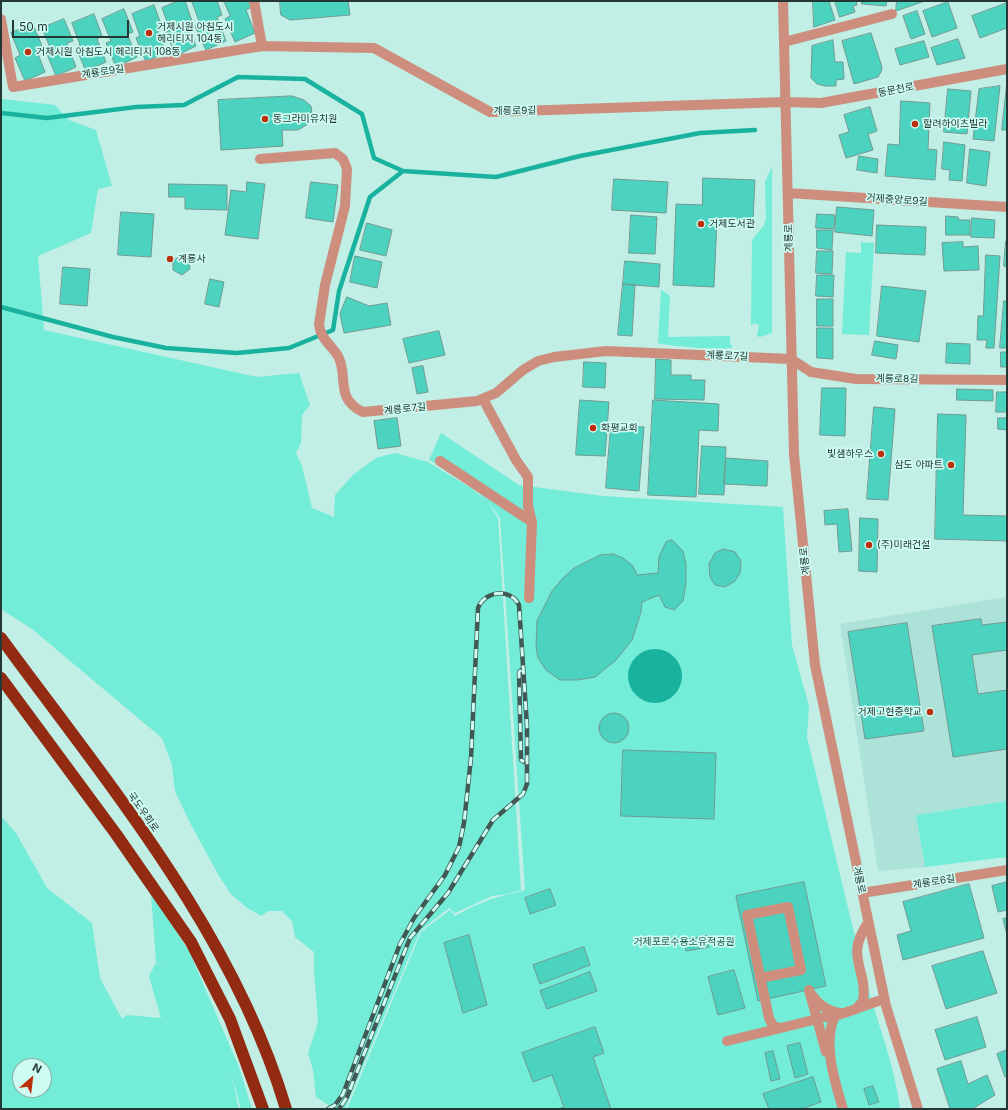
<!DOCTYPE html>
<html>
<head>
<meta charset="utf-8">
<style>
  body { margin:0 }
  #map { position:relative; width:1008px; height:1110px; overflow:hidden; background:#c1eee5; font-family:Inter,sans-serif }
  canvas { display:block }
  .frame { position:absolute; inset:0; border:2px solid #253734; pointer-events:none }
  .north { position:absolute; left:12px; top:1058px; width:40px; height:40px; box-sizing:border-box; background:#cefcf2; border:1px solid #8aada6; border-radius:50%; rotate:28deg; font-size:11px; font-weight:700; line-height:16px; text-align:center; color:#253734 }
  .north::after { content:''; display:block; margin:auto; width:14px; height:18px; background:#ba300c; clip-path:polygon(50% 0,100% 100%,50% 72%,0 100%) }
  .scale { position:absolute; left:12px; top:20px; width:117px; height:18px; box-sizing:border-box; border:2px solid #253734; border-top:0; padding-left:5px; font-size:12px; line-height:14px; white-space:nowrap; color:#253734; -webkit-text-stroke:3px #cefcf2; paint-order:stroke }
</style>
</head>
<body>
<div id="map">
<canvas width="1008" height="1110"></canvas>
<div class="frame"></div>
<div class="north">N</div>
<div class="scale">50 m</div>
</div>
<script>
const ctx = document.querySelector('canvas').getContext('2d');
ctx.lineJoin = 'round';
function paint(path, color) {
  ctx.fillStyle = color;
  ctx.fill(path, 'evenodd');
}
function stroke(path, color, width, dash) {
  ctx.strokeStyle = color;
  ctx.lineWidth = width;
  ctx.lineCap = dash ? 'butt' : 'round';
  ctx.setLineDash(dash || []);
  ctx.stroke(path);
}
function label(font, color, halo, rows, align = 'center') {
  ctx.font = font + ' Inter,"Noto Sans KR",sans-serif';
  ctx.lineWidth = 3.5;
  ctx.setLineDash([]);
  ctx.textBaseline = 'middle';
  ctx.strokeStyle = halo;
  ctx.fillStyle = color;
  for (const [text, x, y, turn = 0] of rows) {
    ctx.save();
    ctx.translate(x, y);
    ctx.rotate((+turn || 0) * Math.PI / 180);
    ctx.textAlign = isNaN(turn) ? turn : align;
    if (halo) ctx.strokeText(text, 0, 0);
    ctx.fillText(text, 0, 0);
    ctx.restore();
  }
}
paint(new Path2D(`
  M1007,597V801L916,815L925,867L878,871L840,624Z`), '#ace2d8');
paint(new Path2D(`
  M1,99L55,105L69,120L96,130L112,186L98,189L91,233L38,256L44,330L257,377L299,373L310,405L302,415L301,443L296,453L302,466L312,508L334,517L335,495L353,475L376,458L395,453L428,462L471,488L487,501L498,518L521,890L508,894L492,896L455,913L449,908L420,931L345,1109H334L316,1097L313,1070L308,1053L318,1023L314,970V952L295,937L292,921L282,911H268L261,916L246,907L231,894L219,876L189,821L175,791L172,765L162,738L32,629L1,609Z
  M772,167V333L760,337L757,336L759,325L754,323L751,326L752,240L764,225L766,218L765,182Z
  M861,242L874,243L869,335L842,334L846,252L861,253Z
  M661,290L670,296L668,337L730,336V344L733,347C727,351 666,346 658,343Z
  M441,433L519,485L603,496L783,507L792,645L809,706L807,737C827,818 845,899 866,980C877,1023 895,1065 900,1109H347L421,932L450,910L455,916L472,907L491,899L525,890L500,518C480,488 459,477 429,460Z
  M1007,801V857L925,867L916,815Z
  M1,816L16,833L47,888L92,923L100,978L122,1019L127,1015L161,1018L149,976L156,963L163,966L156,962L151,894L189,951L239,1067L252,1109H241L230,1070L239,1109H1ZM20,1066H44V1090H20Z`), '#73ecd8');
paint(new Path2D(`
  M628 676a27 27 0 1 1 54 0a27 27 0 1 1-54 0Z`), '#18b29f');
stroke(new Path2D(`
  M1,113L47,118L136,107L184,105L238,77L305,79L362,114L374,158L403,171
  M1,307L113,337L166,348L237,353L289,348L333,330L339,291L370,197L403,171L496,177L580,156L700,133L755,130`), '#18b29f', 4.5);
const building = new Path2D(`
  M178,1H185L192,21L187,23L196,46L176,56L166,32L170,30L162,8Z
  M194,1H217L222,15L217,17L226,41L206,50L195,26L200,24L192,2Z
  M224,1H249L252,7L246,10L255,33L235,42L225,19L230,16Z
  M280,1H348L350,15L290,20L281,15Z
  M813,1H829L835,20L814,27Z
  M835,1H856L857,5L853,6L855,12L840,17Z
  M862,1H887L886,6L862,4Z
  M897,1H925L896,11Z
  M948,2L957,28L932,37L923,11Z
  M1007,3V28L980,38L972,16Z
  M154,5L162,27L157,29L166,52L146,62L136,38L140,36L132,14Z
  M124,9L133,32L127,34L137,57L116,67L106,43L111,41L102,19Z
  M917,11L925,34L911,39L903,16Z
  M94,14L102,36L97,39L106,62L86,71L76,48L80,45L72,23Z
  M64,19L73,41L67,43L76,67L56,76L46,52L51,50L42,28Z
  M33,24L42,46L36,49L45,72L25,81L15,58L20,55L11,33Z
  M871,33L882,67L881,72L878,77L854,84L842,41Z
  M958,39L965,58L937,65L931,48Z
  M833,40L835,62H843L844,79L836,80V86H825L817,84L811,78L812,46Z
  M924,41L929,57L900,65L895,49Z
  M1007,82V130H1002Z
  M1000,86L994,141L973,139L979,89Z
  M948,89L971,91L967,134L944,132Z
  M292,96L304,100L311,106L312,113L308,124L298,130H282L283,146L221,150L218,100Z
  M901,101L930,103L928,149L937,150L935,180L885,176L888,144L899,145Z
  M870,107L877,131L868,134L873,150L846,158L839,135L849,132L844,115Z
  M944,142L965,145L962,181L949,180L950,170L942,169Z
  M970,149L990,152L986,186L967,183Z
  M859,156L878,159L877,173L857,170Z
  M703,178L755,180L753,220L717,219L714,287L673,285L676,204L702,205Z
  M614,179L668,182L666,213L612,210Z
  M247,182L265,184L258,239L225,235L231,190L246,192Z
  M311,182L338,185L333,222L306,218Z
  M169,184L227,185V210L185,209V197H169Z
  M837,207L874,210L872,236L835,232Z
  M121,212L154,214L151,257L118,255Z
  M817,214L835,215L834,229L816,228Z
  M631,215L657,217L655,254L629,253Z
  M946,216L958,217L959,220H970V235H946Z
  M972,218L995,220L994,238L971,237Z
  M367,223L392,230L386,256L360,250Z
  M877,225L926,227L925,255L876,253Z
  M817,230H833L832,250L817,248Z
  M1006,241H1007V267L1004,266Z
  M963,242V247L978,246L979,270L944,271L942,243Z
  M817,251H833L832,274L816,273Z
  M986,255L1000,256L994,348H986L987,340H977L978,316H983Z
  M181,256L189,261L190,269L182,275L173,270V261Z
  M355,256L382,262L377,288L350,282Z
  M625,261L660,264L659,287L623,284Z
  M63,267L90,269L87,306L60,304Z
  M817,275H834L833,297L816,296Z
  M210,279L224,282L219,307L205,304Z
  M623,284L635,285L632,336L618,335Z
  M882,286L926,291L919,342L877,336Z
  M347,297L369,306L387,303L391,325L344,333L340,314Z
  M817,299H833V326H817Z
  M1004,301H1007V348H1000Z
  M817,328H833V359L817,358Z
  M439,331L445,355L409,363L403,339Z
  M875,341L898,345L896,359L872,355Z
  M947,343L970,344V364L946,363Z
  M1001,352H1007V367H1001Z
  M656,359L671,360V375H691V380H705L704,400L655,399Z
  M584,362L606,363L605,388L583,387Z
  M423,366L428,392L417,394L412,368Z
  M822,388H846L845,436L820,435Z
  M957,389L993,390V401L957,400Z
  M997,392H1007V412H996Z
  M580,400L609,402L605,456L576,455Z
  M653,400L719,404L718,431L699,430L696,497L648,495Z
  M874,407L895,409L888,500L867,499Z
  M938,414L966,415L963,515L1007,516V541L935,539Z
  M397,418L401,446L378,449L374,421Z
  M998,418H1007V430L998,429Z
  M611,425L644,427L639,491L606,488Z
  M702,446L726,447L724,495L699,494Z
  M726,458L768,461L767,486L724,484Z
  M848,509L852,551L839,552L837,524L825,525L824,511Z
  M860,518L878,519L877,572L859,571Z
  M672,540L683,551L686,564V584L683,601L674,610L665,607L659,595L642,602L641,612L632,640L616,660L595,677L577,680H560L546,670L538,658L536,647L537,621L552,591L562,579L574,568L600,555L613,554L623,558L633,566L637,575L658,573L659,557L666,542Z
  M724,549L735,552L741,561L740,573L735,581L725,587L715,585L710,577L709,564L715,553Z
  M981,619L982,625L1007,622V650L972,655L978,694L1007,690V749L953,757L932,626Z
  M907,623L924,731L865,739L848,632Z
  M599 728a15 15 0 1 1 30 0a15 15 0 1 1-30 0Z
  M623,750L716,753L714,819L621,816Z
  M804,882L826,986L758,1001L736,896Z
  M1007,882V910L998,912L992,886Z
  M969,884L984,938L903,960L897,935L911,931L903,902Z
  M550,889L556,905L530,914L525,898Z
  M1007,918V935L1003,919Z
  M469,935L487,1005L463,1013L444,943Z
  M707,936L709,947L686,951L684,940Z
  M584,947L590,965L540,984L533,965Z
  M983,951L997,993L946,1009L932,966Z
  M734,970L745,1008L718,1015L708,977Z
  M590,972L597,991L547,1009L540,991Z
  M977,1017L986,1047L945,1060L935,1030Z
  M595,1027L604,1053L593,1057L611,1109H558L564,1107L552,1075L533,1082L522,1053Z
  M800,1043L808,1074L795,1078L787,1046Z
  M1007,1050V1076L1005,1077L997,1054Z
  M773,1051L780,1079L771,1081L765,1053Z
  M961,1061L968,1084L987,1075L995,1095L972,1109H950L937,1069Z
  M813,1077L821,1102L801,1109H769L763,1094Z
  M873,1086L879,1102L869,1105L864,1089Z`);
paint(building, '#4cd3bf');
stroke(building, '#709a92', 1);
stroke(new Path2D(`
  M254,1L262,46
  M783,1L794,454L815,665L886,1006L918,1109
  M1,19L13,87L262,46L374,48L490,112L785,102L821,103L1007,69
  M784,42L892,14
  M260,159L335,153L343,159L347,169L345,206L325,285L319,325C321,339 331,345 338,356C349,377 334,398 363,412L477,401L496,393L523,370L538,361L554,357L606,351L791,359L811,372L856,379L1007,380
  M788,193L1007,207
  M483,399L516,460L528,477V506L532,522L529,598
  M440,461L532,522
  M862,893L1007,870
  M760,978L801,970L788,907L747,915L769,1018L773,1026L781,1028L841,1013
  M809,990L826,1052
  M812,995C818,1004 828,1011 839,1013
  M858,1008L884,999
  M727,1041L781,1028
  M843,1109C835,1083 822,1042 835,1016L856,1009L863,1001C868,969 844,957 868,923`), '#cd8e7e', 10);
stroke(new Path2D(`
  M1,638C108,784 234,933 286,1109
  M1,678L116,834L191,942L230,1019L263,1109`), '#932b13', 12);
const rail = new Path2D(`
  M521,670L519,672L521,760L524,762
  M328,1109L335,1105L343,1094L400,944L414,918L445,875L459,847L464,823L471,758L478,608C485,590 511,588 519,605L527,726V784L523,794L493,820L448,893L410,938L347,1097L339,1109`);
stroke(rail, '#415854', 4.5);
stroke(rail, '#cefcf2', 3, [9]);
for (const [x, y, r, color] of [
  [149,33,4,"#ba300c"],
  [28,52,4,"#ba300c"],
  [265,119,4,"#ba300c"],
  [915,124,4,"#ba300c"],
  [701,224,4,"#ba300c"],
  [170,259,4,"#ba300c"],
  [593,428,4,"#ba300c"],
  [881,454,4,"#ba300c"],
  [951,465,4,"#ba300c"],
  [869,545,4,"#ba300c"],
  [930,712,4,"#ba300c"]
]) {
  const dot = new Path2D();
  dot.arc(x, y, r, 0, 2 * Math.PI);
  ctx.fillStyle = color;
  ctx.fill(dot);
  stroke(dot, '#cefcf2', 1.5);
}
label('10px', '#253734', '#cefcf2', [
  ["거제시원 아침도시",157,27],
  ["헤리티지 104동",157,39],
  ["거제시원 아침도시 헤리티지 108동",36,52],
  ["동그라미유치원",273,119],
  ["할려하이츠빌라",923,124],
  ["거제도서관",709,224],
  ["계룡사",178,259],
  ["화평교회",601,428],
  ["빛샘하우스",873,454,"right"],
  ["삼도 아파트",943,465,"right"],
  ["(주)미래건설",877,545],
  ["거제고현중학교",922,712,"right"]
], 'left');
label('10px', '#253734', '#cefcf2', [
  ["계룡로9길",103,72,-9],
  ["동문천로",896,90,-11],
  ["계룡로9길",515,111,-1],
  ["거제중앙로9길",897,200,4],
  ["계룡로",789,238,-91],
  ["계룡로7길",727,356,2],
  ["계룡로8길",897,379,1],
  ["계룡로7길",405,409,-6],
  ["계룡로",805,561,-96],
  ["국도우회로",143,812,55],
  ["계룡로",859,880,78],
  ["계룡로6길",934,882,-9]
]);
label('10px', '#245b52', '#cefcf2', [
  ["거제포로수용소유적공원",684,942]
]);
</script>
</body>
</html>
